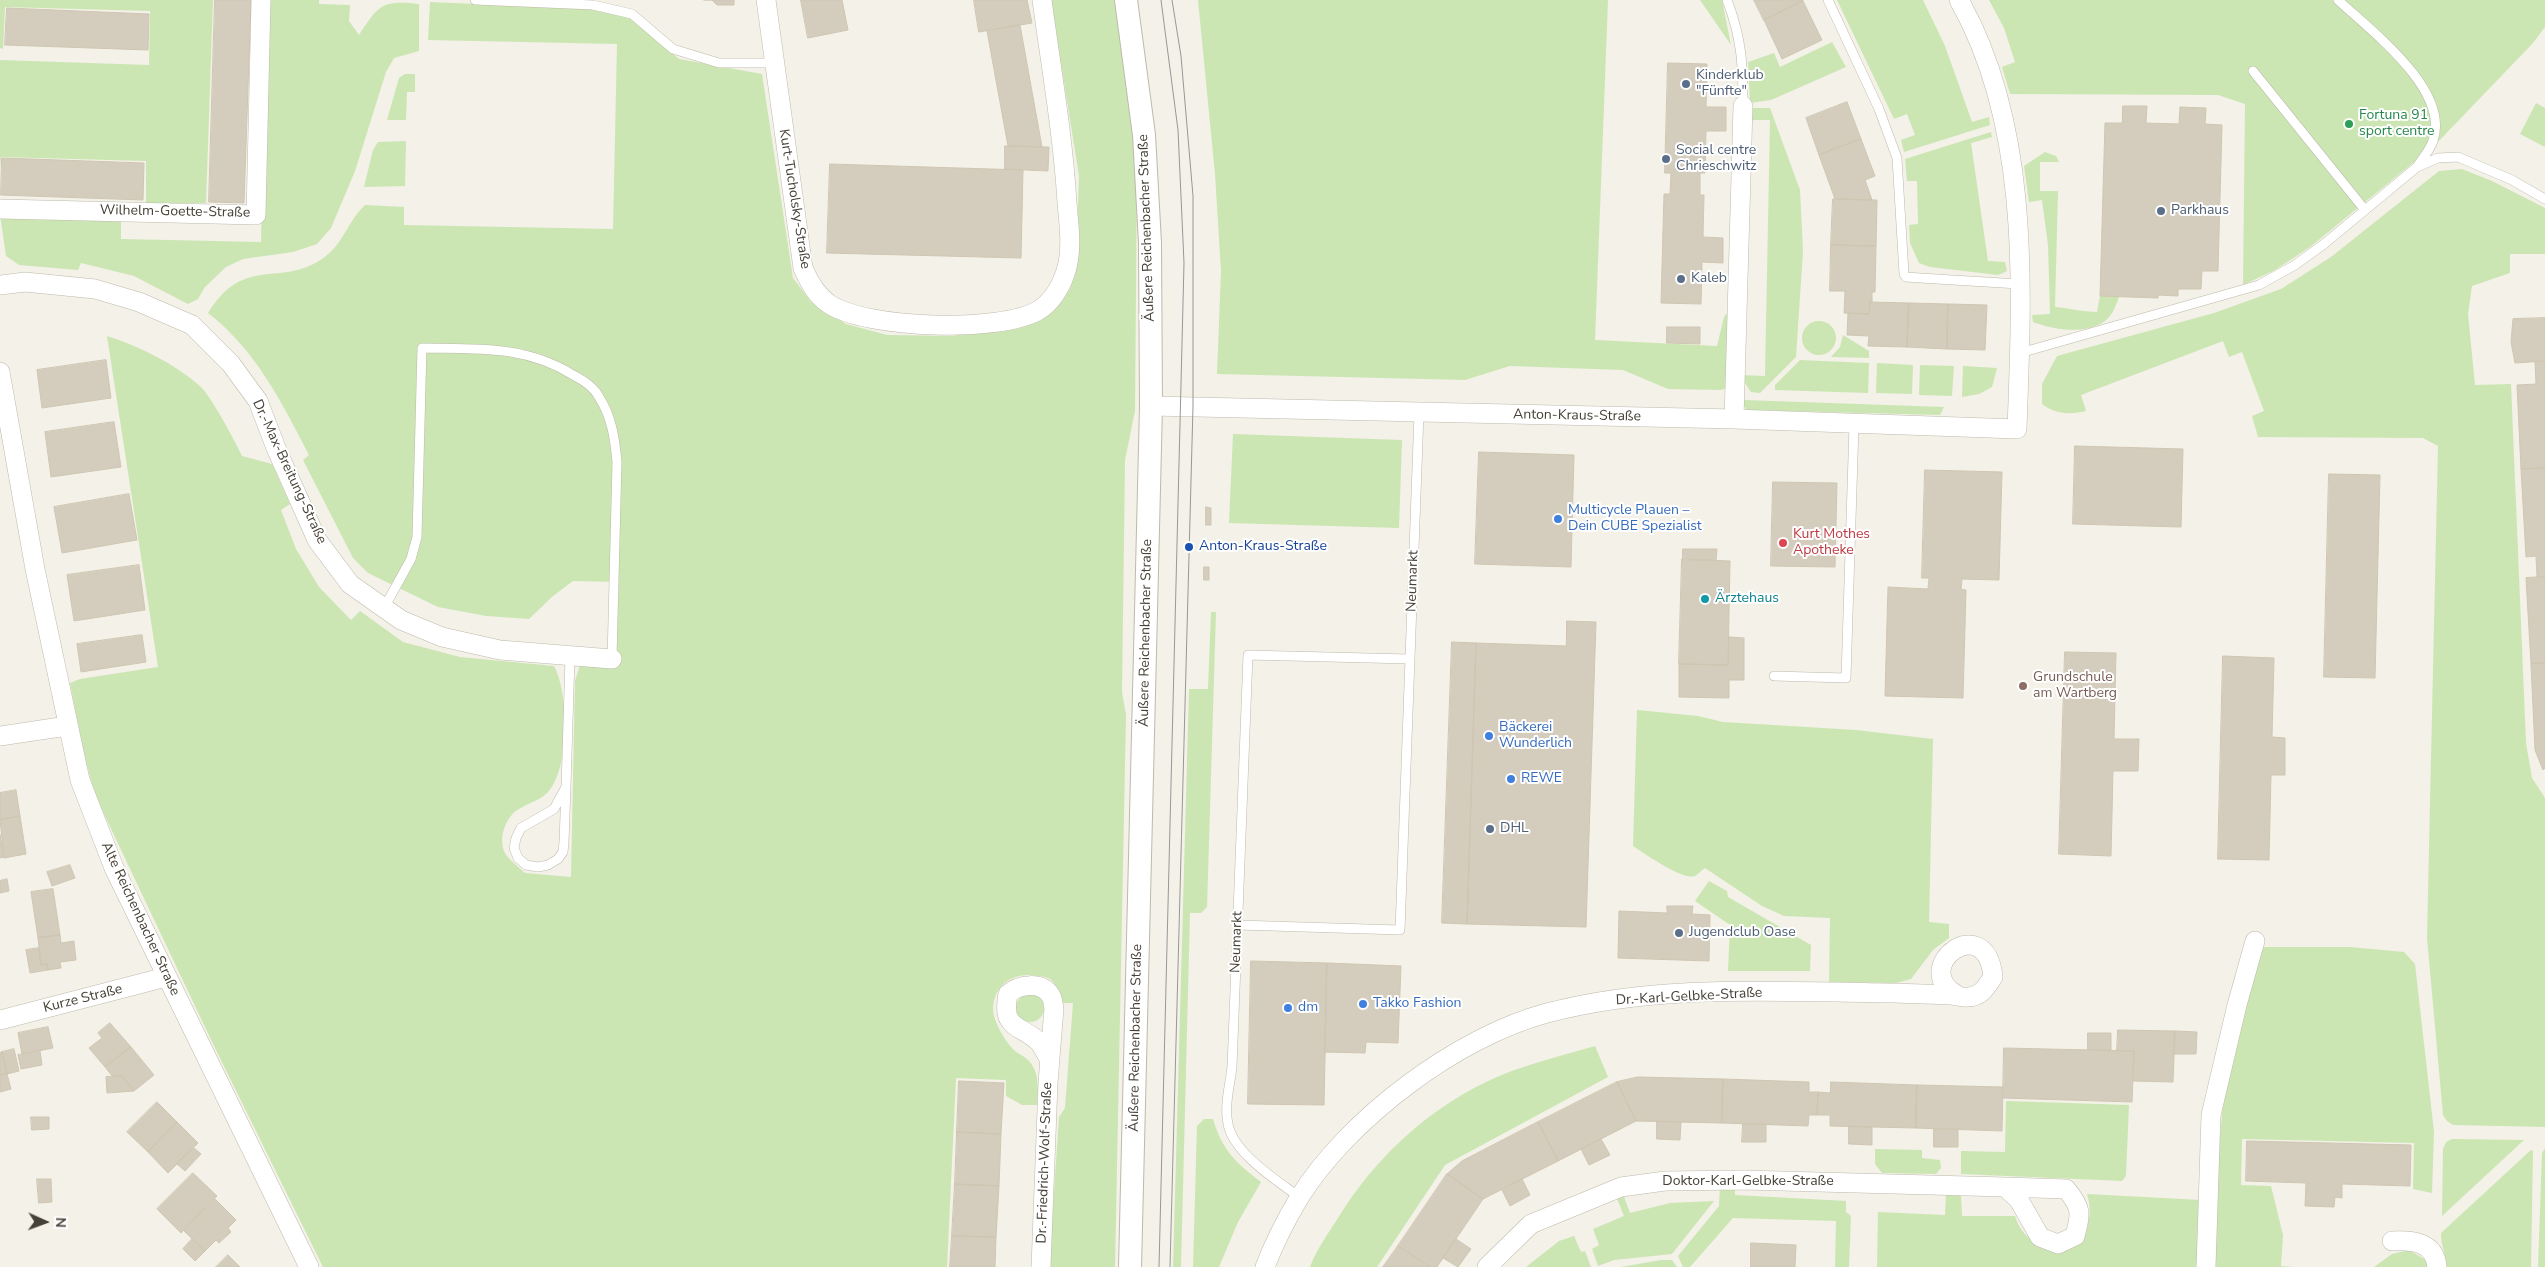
<!DOCTYPE html>
<html>
<head>
<meta charset="utf-8">
<style>
  body { margin:0 }
  #map { position:relative; width:2545px; height:1267px; overflow:hidden; background:#f3f1e8; font-family:"Nunito Sans",sans-serif }
  canvas { display:block }
  .north { position:absolute; left:20px; top:1197px; width:50px; height:50px; -webkit-text-stroke:4px #fff; paint-order:stroke; rotate:92deg; font-size:14px; font-weight:700; line-height:20px; text-align:center; color:#464137 }
  .north::after { content:''; display:block; margin:auto; width:18px; height:22px; background:#464137; clip-path:polygon(50% 0,100% 100%,50% 72%,0 100%) }
</style>
</head>
<body>
<div id="map">
<canvas width="2545" height="1267"></canvas>
<div class="north">N</div>
</div>
<script>
const ctx = document.querySelector('canvas').getContext('2d');
ctx.lineJoin = 'round';
function paint(path, color) {
  ctx.fillStyle = color;
  ctx.fill(path, 'evenodd');
}
function stroke(path, color, width, dash) {
  ctx.strokeStyle = color;
  ctx.lineWidth = width;
  ctx.lineCap = dash ? 'butt' : 'round';
  ctx.setLineDash(dash || []);
  ctx.stroke(path);
}
function label(font, color, halo, rows, align = 'center') {
  ctx.font = font + ' "Nunito Sans",sans-serif';
  ctx.lineWidth = 4;
  ctx.setLineDash([]);
  ctx.textBaseline = 'middle';
  ctx.strokeStyle = halo;
  ctx.fillStyle = color;
  for (const [text, x, y, turn = 0] of rows) {
    ctx.save();
    ctx.translate(x, y);
    ctx.rotate((+turn || 0) * Math.PI / 180);
    ctx.textAlign = isNaN(turn) ? turn : align;
    if (halo) ctx.strokeText(text, 0, 0);
    ctx.fillText(text, 0, 0);
    ctx.restore();
  }
}
paint(new Path2D(`
  M0,0H213L206,203H146V161L1,157L0,167V60L149,65L150,11L5,7L3,49L0,48Z
  M266,0H319V4L350,5L349,21L359,35C379,5 381,0 419,4V51L394,58L386,72L355,171L331,228L317,244L293,252L243,259L226,267L205,287L198,299L188,304L134,276L81,263L78,270L19,265L6,256L0,214L121,218V239L261,242Z
  M1051,0H1114L1127,66L1137,172L1135,411L1125,460L1122,692L1126,715L1115,1267H1049L1059,1117L1065,1108L1073,1003H1063C1060,995 1057,984 1050,979C1045,976 1037,976 1031,975C1010,974 994,986 993,1009C993,1021 1005,1041 1014,1050C1018,1054 1025,1056 1029,1061C1040,1073 1038,1091 1037,1105H1022L1006,1096V1080L956,1078L947,1267H323L214,1046L95,795L84,754L70,683L80,679L158,667L107,336C141,347 174,363 201,387C212,398 235,441 242,456L272,464L290,504L281,510L296,549L319,587L351,620L360,611L403,642L460,657L554,666C569,693 570,771 547,793C539,801 526,804 517,810C505,819 499,837 504,851C507,859 519,867 525,873L571,877L575,681L580,665L615,664L619,582L573,581L553,596L529,619L486,616L438,607L368,573L353,558L303,460L309,455C282,403 256,350 208,313C245,254 279,288 322,259C344,244 347,222 365,205L404,207V225L613,229L617,44L428,40L430,2L589,9L629,17L679,59L762,74L793,278L811,302L846,324L887,335L954,336L1057,306L1070,289L1076,267L1079,176Z
  M1198,0H1608L1595,340L1717,346L1724,317L1726,314H1729L1726,388L1721,390L1668,389L1623,370L1510,366L1465,380L1217,374L1221,271L1215,174Z
  M1700,0H1722L1731,45Z
  M1837,0H1923L1945,46L1972,122L1989,117L1990,125L1904,152L1901,140L1915,135L1907,114L1894,119Z
  M1989,0H2545V27L2533,43L2435,145L2310,247L2275,270L2243,285L2245,104L2218,95L2010,94L2002,67L2015,62L2004,28Z
  M1832,42L1846,67L1771,100L1750,103L1748,62L1774,53L1780,67Z
  M405,74H415V92H407L406,120H387L399,78Z
  M2536,103L2545,108V147L2520,134Z
  M1749,108H1770L1800,190L1803,251L1796,357L1760,393L1751,392L1743,380L1742,375L1765,376L1770,120H1749Z
  M1991,132L1992,137L1971,143L1988,261L2005,262L2007,271L1998,275L1930,267L1919,263L1910,243L1909,225L1918,224L1917,181H1907L1905,159Z
  M406,141L405,186L364,187L373,150L378,142Z
  M2045,152L2056,156L2059,162H2040V191H2058L2055,307C2070,308 2082,312 2097,312L2100,296L2119,297C2116,305 2113,315 2105,321C2086,335 2054,330 2033,322L2032,315L2050,314L2048,245L2042,200L2029,202L2024,166Z
  M2462,169L2492,181L2545,208V254H2510V273L2472,286L2468,314L2475,385L2511,384L2526,743L2532,778L2545,798V1127L2453,1125L2447,1121L2443,1115L2427,938L2438,446L2423,438L2258,437L2252,416L2264,411L2242,352L2229,357L2223,341L2081,395L2086,411C2070,415 2055,414 2042,404V384L2057,356L2214,313L2281,289L2331,257L2439,171Z
  M1802 338a17 17 0 1 1 34 0a17 17 0 1 1-34 0Z
  M1843,335L1869,351V358L1831,357L1840,347Z
  M1800,360L1869,363L1868,393L1775,390V385Z
  M1877,363L1913,365L1912,394L1876,393Z
  M1920,365L1954,366L1952,396L1919,395Z
  M1963,366L1997,368L1992,387L1979,394L1962,397Z
  M1744,400L1944,407L1940,415L1747,410L1744,406Z
  M1233,434L1402,440L1399,528L1229,523Z
  M1211,612H1216L1207,907L1201,913H1190L1181,1267H1173L1189,689H1208Z
  M1637,710L1698,716L1723,722L1856,730L1933,739L1929,922L1949,924V938L1933,950L1911,979L1896,983L1829,982L1830,918L1784,916L1762,906L1705,868C1702,870 1698,874 1695,876C1683,881 1644,853 1633,846Z
  M1709,881L1727,891L1728,897L1811,945L1810,971H1728L1730,925L1695,901Z
  M2264,947H2350L2404,952L2415,964L2434,1132L2432,1193L2413,1189L2414,1143L2242,1139L2241,1185L2271,1186L2283,1235L2281,1266L2294,1267H1877L1878,1212L1945,1215L1946,1195L1961,1196L1962,1216H2015C2030,1267 2105,1250 2087,1194L2201,1200L2216,1187L2224,1090L2255,955Z
  M1016 1008a14 14 0 1 1 28 0a14 14 0 1 1-28 0Z
  M1595,1046L1608,1077L1445,1165L1377,1267H1310C1316,1250 1328,1234 1338,1218C1373,1161 1423,1113 1484,1083C1518,1066 1558,1057 1595,1046Z
  M2006,1101L2129,1105L2126,1176L2122,1181L1961,1174V1151L2005,1152Z
  M1204,1119H1213C1222,1150 1236,1163 1261,1182L1238,1222L1219,1267H1193L1197,1126Z
  M2452,1139L2524,1140L2442,1216L2443,1149L2446,1142Z
  M2545,1148V1267H2538L2542,1153Z
  M1875,1149L1922,1150V1158L1940,1160L1941,1168L1936,1174L1882,1173L1875,1164Z
  M2531,1150L2533,1151L2531,1267H2447C2446,1255 2441,1246 2441,1233Z
  M1720,1185H1735V1195L1846,1201V1212L1851,1216L1849,1267H1835L1836,1221L1733,1218L1690,1267H1683L1678,1256L1719,1206Z
  M1623,1194L1630,1213L1670,1203L1714,1201L1672,1254L1614,1260L1598,1266L1592,1249L1599,1245L1593,1229L1624,1216L1616,1196Z
  M1574,1236L1581,1252L1585,1251L1591,1267H1526L1559,1241Z
  M2409,1250L2429,1262L2432,1267H2374L2392,1254Z
  M1661,1260H1672L1677,1267H1621Z`), '#cbe6b2');
const building = new Path2D(`
  M215,0H251L244,203L209,202Z
  M704,0H734V5H717L712,0Z
  M801,0H842L848,30L808,38Z
  M974,0H1027L1032,23L979,32Z
  M1754,0H1803V1L1764,20Z
  M1803,1L1822,40L1782,59L1764,20Z
  M7,8L149,14L148,50L5,45Z
  M1020,25L1042,147L1008,146L987,31Z
  M1668,63L1707,64L1706,107H1726V131H1706L1705,173H1700V195H1704L1703,237L1723,238V263L1702,262L1701,304L1661,303L1664,194H1670L1671,173H1665Z
  M1847,102L1861,139L1819,155L1806,118Z
  M2123,106H2147L2146,123L2179,124L2180,107L2206,108L2205,124L2222,125L2218,271H2202L2201,289H2178V296L2158,295V298L2100,296L2105,123H2122Z
  M1861,139L1875,176L1865,180L1872,200L1835,199L1819,155Z
  M1005,146L1049,147L1048,171L1005,169Z
  M2,158L144,163L143,200L1,195Z
  M830,164L1023,170L1021,258L827,253Z
  M1833,199L1877,200L1876,246L1831,245Z
  M1831,245L1876,246L1875,292H1872V302H1870L1869,314L1844,313L1845,291H1830Z
  M1870,302L1909,303L1907,347L1868,346L1869,336L1847,335L1848,313L1869,314Z
  M1909,303L1948,304L1947,349L1907,347Z
  M1948,304L1987,305L1985,350L1947,349Z
  M2545,318V361L2515,363L2511,342L2513,319Z
  M1667,327H1700V344L1667,343Z
  M106,360L111,398L42,408L37,370Z
  M2545,361V468L2521,469L2517,385L2536,384L2535,362Z
  M114,422L121,467L51,477L45,432Z
  M2075,446L2183,449L2181,527L2073,524Z
  M1479,452L1574,455L1571,567L1475,564Z
  M2545,468V577H2537L2536,556L2526,557L2521,469Z
  M1925,470L2002,472L1999,580L1962,579L1961,589L1966,590L1963,698L1885,696L1888,587L1928,589L1929,578H1922Z
  M2329,474L2380,475L2375,678L2324,677Z
  M1773,482L1837,483L1835,567L1771,566Z
  M129,494L137,540L62,553L54,507Z
  M1206,507L1211,508V525H1206Z
  M1683,549H1717L1716,560H1683Z
  M1682,559L1730,561L1728,665L1679,664Z
  M139,565L145,610L74,621L67,575Z
  M1204,567H1209V580H1204Z
  M2537,577H2545V663L2531,664L2526,578Z
  M1567,621L1596,622L1586,927L1467,924L1476,643L1566,646Z
  M142,635L146,662L81,672L77,644Z
  M1729,637L1744,638V680H1729V698L1679,697V664L1728,665Z
  M1452,642L1476,643L1467,924L1442,923Z
  M2065,652L2116,653L2114,739H2139L2138,771H2113L2111,856L2059,854Z
  M2223,656L2274,658L2272,737L2285,738V775H2271L2269,860L2218,859Z
  M2545,663V768L2543,770L2535,750L2531,664Z
  M16,790L20,816L0,820V793Z
  M20,816L26,854L4,858L0,820Z
  M0,835L4,857L0,858Z
  M70,865L75,878L52,886L47,872Z
  M7,879L9,891L0,893V881Z
  M53,889L60,935L38,938L31,892Z
  M1667,906H1693L1692,914L1710,915L1709,961L1618,958L1619,911L1667,913Z
  M60,935L61,943L74,941L76,960L60,962L61,968L48,970L47,964L41,965L38,938Z
  M39,948L41,965L47,964L48,970L30,973L26,950Z
  M1251,961L1327,963L1324,1105L1248,1104Z
  M1327,963L1401,966L1398,1043L1366,1042L1365,1053L1325,1052Z
  M110,1023L131,1047L105,1067L89,1048L102,1038L98,1033Z
  M48,1027L53,1048L22,1054L18,1033Z
  M2118,1030L2175,1031L2173,1082L2133,1081L2134,1051H2117Z
  M2175,1031L2197,1032L2196,1054H2174Z
  M2088,1033H2111V1051L2088,1050Z
  M131,1047L154,1075L134,1091L122,1076L113,1077L105,1067Z
  M2004,1048L2134,1051L2132,1102L2003,1098Z
  M14,1049L19,1071L7,1074L2,1052Z
  M40,1051L42,1065L21,1069L18,1055Z
  M2,1052L7,1074L0,1075V1053Z
  M7,1074L11,1089L0,1092V1075Z
  M122,1076L134,1091L107,1093L106,1077Z
  M1638,1077L1723,1079L1722,1123L1636,1121L1617,1082Z
  M1723,1079L1809,1082V1092H1818L1817,1115H1809L1808,1126L1722,1123Z
  M959,1081L1004,1083L1001,1134L957,1132Z
  M1617,1082L1636,1121L1558,1161L1538,1122Z
  M1831,1082L1917,1085L1916,1128L1830,1126V1115H1817L1818,1092L1830,1093Z
  M1917,1085L2003,1087L2002,1131L1916,1128Z
  M157,1102L177,1122L148,1152L127,1132Z
  M31,1117H49V1129L32,1130Z
  M1657,1121L1681,1122L1680,1140L1657,1139Z
  M177,1122L198,1143L168,1173L148,1152Z
  M1538,1122L1558,1161L1483,1199L1447,1174L1462,1161Z
  M1743,1124H1766V1142H1742Z
  M1849,1126L1872,1127V1145L1849,1144Z
  M1934,1129H1958V1147H1934Z
  M957,1132L1001,1134L999,1186L955,1184Z
  M1601,1139L1610,1155L1589,1165L1581,1149Z
  M2247,1141L2411,1145L2410,1186L2342,1184V1198L2335,1197L2334,1207L2305,1206L2306,1183L2246,1181Z
  M193,1147L201,1154L185,1171L177,1164Z
  M193,1173L217,1196L181,1233L157,1209Z
  M1447,1174L1483,1199L1437,1267H1430L1398,1246Z
  M37,1179H51L52,1202L39,1203Z
  M1522,1179L1530,1195L1510,1206L1502,1190Z
  M955,1184L999,1186L996,1237L952,1236Z
  M215,1199L236,1220L228,1228L231,1232L219,1243L216,1240L205,1251L183,1230Z
  M952,1236L996,1237L995,1267H950Z
  M192,1239L205,1251L195,1261L183,1249Z
  M1456,1239L1471,1249L1458,1267L1443,1258Z
  M1751,1243L1796,1245L1795,1267H1751Z
  M1398,1246L1430,1267H1383Z
  M228,1255L240,1267H216Z`);
paint(building, '#d4cdbe');
stroke(building, '#cfc6b1', 1);
const service = new Path2D(`
  M475,0L593,5L632,14L673,49L719,63H774
  M1727,0C1742,39 1743,65 1743,106
  M1828,0L1879,109L1897,158L1904,274L1906,277L1920,278L2019,284
  M2338,0C2370,30 2451,90 2433,141C2430,150 2422,159 2417,167
  M2253,71L2365,210
  M2020,353L2259,285L2295,265L2324,244L2417,167L2438,158L2458,157L2512,180L2545,199
  M384,608L411,559L417,537L422,348C476,349 525,345 573,375C583,380 594,387 599,397C612,417 615,440 617,462L612,659
  M1774,676L1846,678L1854,425
  M566,787L554,809L521,828L516,838L514,848L518,858L526,865L538,867L548,865L558,859L563,852L564,842L566,787L570,657
  M1238,925L1400,930L1419,413
  M1299,1197C1278,1181 1233,1153 1228,1124C1224,1106 1230,1085 1232,1067L1248,655L1409,659`);
const minor = new Path2D(`
  M766,0L803,268C809,282 816,295 829,304C867,329 1001,333 1039,310C1053,301 1060,288 1065,274C1073,252 1069,225 1067,203C1063,135 1051,67 1042,0
  M0,209L256,215L261,0
  M0,285L25,282L95,289L139,302L192,325L231,364L258,401L276,448L317,540L350,584L401,620L442,637L500,650L612,659
  M0,372L35,569L80,780L114,868L309,1267
  M1151,406L1734,419L2017,429C2022,289 2031,127 1959,0
  M1734,419L1743,106
  M0,736L67,726
  M0,1020L166,977
  M2005,1187L2066,1189C2082,1208 2081,1213 2075,1236L2058,1244L2040,1237L2019,1200Z
  M2392,1241C2413,1240 2435,1242 2437,1267
  M1041,1267L1048,1083L1054,1008C1053,1005 1053,999 1051,996C1042,981 1019,984 1008,994C1001,1030 1020,1024 1039,1042C1043,1047 1046,1053 1049,1059
  M1265,1267C1274,1243 1286,1220 1299,1198C1348,1119 1457,1037 1547,1013C1660,983 1780,992 1895,993C1914,994 1932,994 1951,995C1956,995 1962,998 1968,997C1981,997 1986,987 1993,977C1986,908 1908,968 1957,995
  M1487,1267L1531,1224L1621,1187L1665,1181L1744,1180L2005,1187
  M2206,1267L2211,1115L2237,1005L2255,941`);
const tertiary = new Path2D(`
  M1126,0L1144,135L1150,243L1151,406L1130,1267`);
stroke(service, '#beb9ab', 10);
stroke(minor, '#beb9ab', 20);
stroke(tertiary, '#beb9ab', 24);
stroke(service, '#fff', 9);
stroke(minor, '#fff', 19);
stroke(tertiary, '#fff', 22);
stroke(new Path2D(`
  M1159,1267L1184,263L1178,130L1161,0
  M1170,1267L1193,406V196L1181,56L1172,0`), '#979797', 1);
for (const [x, y, r, color] of [
  [1686,84,5,"#5c6f8a"],
  [2349,124,5,"#2e9e5b"],
  [1666,159,5,"#5c6f8a"],
  [2161,211,5,"#5c6f8a"],
  [1681,279,5,"#5c6f8a"],
  [1558,519,5,"#3f7fe0"],
  [1783,543,5,"#e0444e"],
  [1189,547,5,"#1a4fb4"],
  [1705,599,5,"#0f9aa8"],
  [2023,686,5,"#8d6e63"],
  [1489,736,5,"#3f7fe0"],
  [1511,779,5,"#3f7fe0"],
  [1490,829,5,"#5c6f8a"],
  [1679,933,5,"#5c6f8a"],
  [1363,1004,5,"#3f7fe0"],
  [1288,1008,5,"#3f7fe0"]
]) {
  const dot = new Path2D();
  dot.arc(x, y, r, 0, 2 * Math.PI);
  ctx.fillStyle = color;
  ctx.fill(dot);
  stroke(dot, '#fff', 2);
}
label('14px', '#4e5e75', '#fff', [
  ["Kinderklub",1696,76],
  ["\"Fünfte\"",1696,92],
  ["Social centre",1676,151],
  ["Chrieschwitz",1676,167],
  ["Parkhaus",2171,211],
  ["Kaleb",1691,279],
  ["DHL",1500,829],
  ["Jugendclub Oase",1689,933]
], 'left');
label('14px', '#27864d', '#fff', [
  ["Fortuna 91",2359,116],
  ["sport centre",2359,132]
], 'left');
label('14px', '#464137', '#fff', [
  ["Kurt-Tucholsky-Straße",794,199,81],
  ["Wilhelm-Goette-Straße",175,212,1],
  ["Äußere Reichenbacher Straße",1147,228,-92],
  ["Anton-Kraus-Straße",1577,416,1],
  ["Dr.-Max-Breitung-Straße",289,472,65],
  ["Neumarkt",1413,581,-88],
  ["Äußere Reichenbacher Straße",1146,633,-89],
  ["Alte Reichenbacher Straße",140,919,65],
  ["Neumarkt",1237,942,-88],
  ["Dr.-Karl-Gelbke-Straße",1689,997,-3],
  ["Kurze Straße",83,999,-14],
  ["Äußere Reichenbacher Straße",1136,1038,-89],
  ["Dr.-Friedrich-Wolf-Straße",1045,1163,-88],
  ["Doktor-Karl-Gelbke-Straße",1748,1182]
]);
label('14px', '#366cbe', '#fff', [
  ["Multicycle Plauen –",1568,511],
  ["Dein CUBE Spezialist",1568,527],
  ["Bäckerei",1499,728],
  ["Wunderlich",1499,744],
  ["REWE",1521,779],
  ["Takko Fashion",1373,1004],
  ["dm",1298,1008]
], 'left');
label('14px', '#be3a42', '#fff', [
  ["Kurt Mothes",1793,535],
  ["Apotheke",1793,551]
], 'left');
label('14px', '#164399', '#fff', [
  ["Anton-Kraus-Straße",1199,547]
], 'left');
label('14px', '#0d838f', '#fff', [
  ["Ärztehaus",1715,599]
], 'left');
label('14px', '#785e54', '#fff', [
  ["Grundschule",2033,678],
  ["am Wartberg",2033,694]
], 'left');
</script>
</body>
</html>
